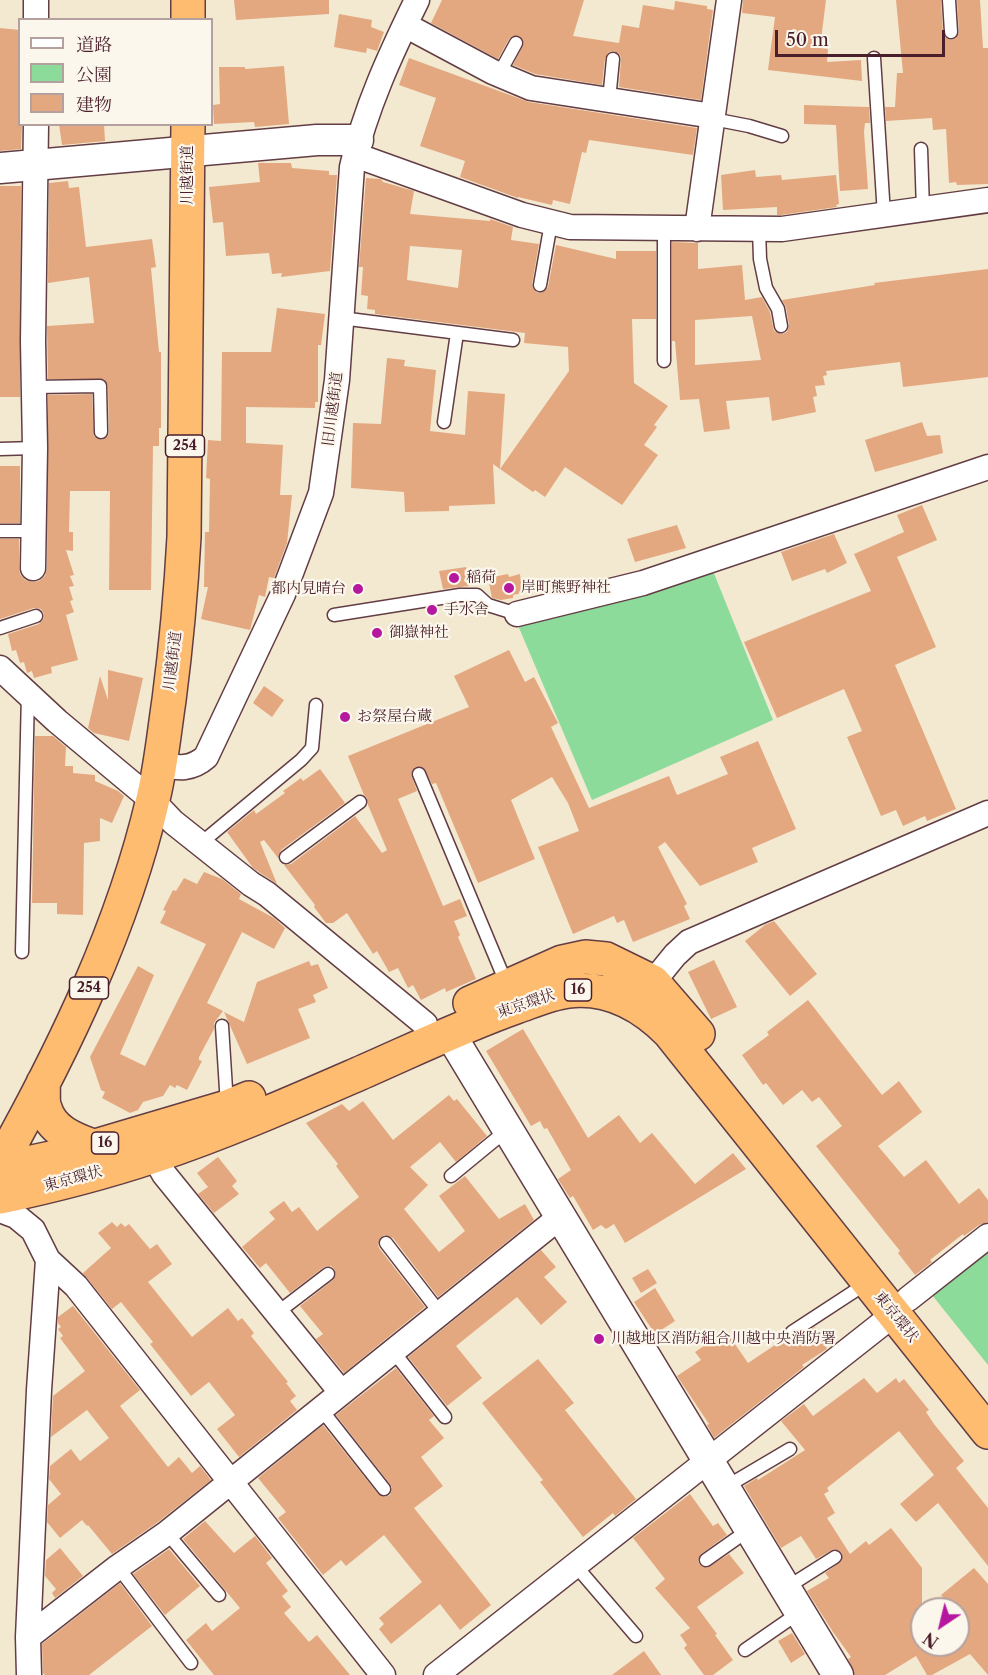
<!DOCTYPE html>
<html>
<head>
<meta charset="utf-8">
<style>
  body { margin:0 }
  #map { position:relative; width:988px; height:1675px; overflow:hidden; background:#f2e9d0; font-family:"Libre Caslon Text","Noto Serif JP",serif }
  canvas { display:block }
  .legend { position:absolute; left:18px; top:18px; width:195px; height:108px; box-sizing:border-box; background:#fbf7ec; border:2px solid #b4a19f; margin:0; padding:8px 10px; list-style:none; font-size:18px; color:#4a1f2b }
  .legend li { display:flex; align-items:center; gap:12px; height:30px }
  .legend b { width:30px; border:2px solid #b4a19f }
  .north { position:absolute; left:910px; top:1597px; width:60px; height:60px; box-sizing:border-box; background:#fbf7ec; border:2px solid #b4a19f; border-radius:50%; rotate:215deg; font-size:16px; font-weight:700; line-height:24px; text-align:center; color:#4a1f2b }
  .north::after { content:''; display:block; margin:auto; width:21px; height:27px; background:#b5179e; clip-path:polygon(50% 0,100% 100%,50% 72%,0 100%) }
  .scale { position:absolute; left:775px; top:30px; width:170px; height:27px; box-sizing:border-box; border:3px solid #4a1f2b; border-top:0; padding-left:8px; font-size:18px; line-height:21px; white-space:nowrap; color:#4a1f2b; -webkit-text-stroke:4px #fbf7ec; paint-order:stroke }
</style>
</head>
<body>
<div id="map">
<canvas width="988" height="1675"></canvas>
<ul class="legend">
<li><b style="height:8px;background:#fff"></b>道路</li>
<li><b style="height:16px;background:#8cdb9a"></b>公園</li>
<li><b style="height:16px;background:#e4a881"></b>建物</li>
</ul>
<div class="north">N</div>
<div class="scale">50 m</div>
</div>
<script>
const ctx = document.querySelector('canvas').getContext('2d');
ctx.lineJoin = 'round';
function paint(path, color) {
  ctx.fillStyle = color;
  ctx.fill(path, 'evenodd');
}
function stroke(path, color, width, dash) {
  ctx.strokeStyle = color;
  ctx.lineWidth = width;
  ctx.lineCap = dash ? 'butt' : 'round';
  ctx.setLineDash(dash || []);
  ctx.stroke(path);
}
function label(font, color, halo, rows, align = 'center') {
  ctx.font = font + ' "Libre Caslon Text","Noto Serif JP",serif';
  ctx.lineWidth = 4.5;
  ctx.setLineDash([]);
  ctx.textBaseline = 'middle';
  ctx.strokeStyle = halo;
  ctx.fillStyle = color;
  for (const [text, x, y, turn = 0] of rows) {
    ctx.save();
    ctx.translate(x, y);
    ctx.rotate((+turn || 0) * Math.PI / 180);
    ctx.textAlign = isNaN(turn) ? turn : align;
    if (halo) ctx.strokeText(text, 0, 0);
    ctx.fillText(text, 0, 0);
    ctx.restore();
  }
}
paint(new Path2D(`
  M711,566L773,720L592,800L517,623Z
  M988,1247V1365L932,1295Z`), '#8cdb9a');
paint(new Path2D(`
  M234,0H329V14L236,20Z
  M442,0H584L573,36L619,43L622,25L639,28L643,5L674,10L675,1L707,6V9L713,10L701,100L619,87L621,59L620,55L614,51L609,52L605,58L602,85L535,74L513,65L524,43L519,36H512L509,39L498,59L431,23Z
  M743,0H826L820,48L828,49L827,62L861,60L862,81L768,70L775,17L742,13Z
  M896,0H941L943,33L945,37L951,40L956,38L959,32L957,0H980L983,48H988V184L957,185L956,182L949,183L946,129L933,130L932,118L886,121L885,107H895L897,73H903Z
  M339,14L372,20L371,27L384,32L377,51L367,48L366,53L334,47Z
  M0,28L20,30L18,86L20,124H22L21,149L0,151Z
  M409,58L529,102L697,128L693,155L589,140L586,153L582,152L570,204L553,200L552,205L518,197V198L460,177L465,161L420,146L436,98L399,85Z
  M284,66L289,124L255,127L254,122L214,124L213,105L220,104L219,67H245V69Z
  M804,105L869,107L870,123H865L864,132L868,189L840,191L836,125L804,124Z
  M59,124H104L105,141L62,145Z
  M258,163H291L292,168L329,171V175H337L330,271L281,277L282,273L272,274L269,253L226,256L223,222L213,223L209,187L260,182Z
  M755,170L756,177L781,175L782,180L836,175L839,204L836,205L837,207L781,215H777V207L723,210L721,175Z
  M366,178L381,179L383,182L414,191L410,214L490,221V219L513,227L511,240L539,244L532,284L533,288L538,293L543,292L548,287L556,245L616,259V251H656V319H632L634,383L668,406L654,425L657,427L644,445L658,455L622,505L565,467L545,497L535,490L533,492L500,469L569,371L568,347L524,343L525,333L375,314V310L367,309L368,296L361,295L363,267H359ZM410,246L462,250L458,288L407,280Z
  M68,181L69,188L79,187L86,247L152,239L156,267L151,268L159,352H161V428H159V446H153L151,590H109L110,491H70L69,532H73V551L66,550L74,575L70,576L74,586L69,587L73,600L70,601L74,612L66,615L78,660L51,667L52,673L34,678L32,671L27,673L24,662L20,663L16,650L12,651L8,634L39,624L44,618V614L41,609L34,608L0,619V539H19V568L20,574L25,580L33,582L39,581L45,576L47,568L48,395L92,394L94,436L102,440L108,436L109,432L108,386L104,379H48L47,326L94,323L89,277L48,283L49,183Z
  M0,186H21L20,397H0Z
  M672,242L698,243V269L742,265L745,300L762,297L770,312L774,331L782,334L787,332L789,325L786,307L782,300L875,285L874,283L988,269V377L903,387L900,362L826,371L827,375L823,376L825,385L815,386L817,396L813,397L816,412L772,421L769,397L726,401L730,429L704,432L699,399L680,400L675,341H672ZM752,316L761,360L695,365V320Z
  M277,308L325,314L321,345H318V402H315V408L246,407V443L283,445L280,495H292L287,543L274,578L269,577L265,597L259,595L250,630L201,619L208,587H204L205,532H209L210,479L206,478L208,440L221,441L222,352H271Z
  M387,358L405,360L404,366L436,370L430,431L465,435L468,391L505,394L500,469L493,464L495,504L449,506V511L405,512L404,492L351,488L353,423L381,424Z
  M922,422L927,436L940,435L943,453L875,472L865,440Z
  M0,466H20V523H0Z
  M922,505L937,540L897,557L936,647L895,665L956,809L927,821L925,816L903,826L896,810L881,816L847,737L862,731L844,689L777,718L744,642L871,591L854,554L904,532L897,515Z
  M677,525L686,548L635,562L627,539Z
  M834,534L847,563L827,573L825,569L792,581L781,552Z
  M466,567L469,586L443,589L439,571Z
  M508,574L509,577L520,574L522,593L513,595V598L501,600L492,598L488,578Z
  M509,650L525,682L534,677L558,723L551,727L589,808L669,776L677,795L728,774L720,757L758,741L796,829L752,848L758,862L700,886L665,842L658,847L687,904L684,906L690,919L633,942L624,920L617,923L614,916L573,934L538,847L579,831L568,803L552,777L511,800L535,859L478,883L436,783L432,784L424,768L415,767L411,774L417,791L398,799L443,906L460,899L467,916L454,921L460,935L458,937L476,979L446,992L445,988L421,1000L413,985L408,988L398,968L389,972L377,951L373,954L347,913L333,923H326L314,907L315,905L284,865L291,864L355,816L382,853L387,850L368,805L367,798L364,795L348,756L469,707L454,676Z
  M108,670L143,678L129,741L94,733L88,728L100,676L108,700Z
  M264,686L284,700L272,717L253,703Z
  M35,736H53L66,747L65,766H73V773L95,775V781L118,791L124,796L112,823L100,818V841L84,843L83,915L57,914V903H32Z
  M320,769L345,803L281,850L278,858L264,840L260,842L277,884L253,868L227,832L254,810L256,814L285,793L283,791L301,778L303,781Z
  M204,872L222,879L241,894L239,899L274,918L285,928L274,949L242,932L207,1003L223,1011L214,1023V1029L199,1057V1060L202,1061L187,1090L177,1085L175,1088L170,1085L163,1096L143,1102L138,1110L130,1113L102,1098L105,1092L101,1090L90,1057L138,966L154,975L120,1054L145,1066L206,944L160,923L166,911L163,910L173,890L176,891L184,878L197,884Z
  M774,921L817,974L790,996L745,941L765,925Z
  M714,960L737,1007L711,1019L688,972Z
  M309,961L311,966L318,964L328,988L313,995L316,1002L298,1009L310,1038L247,1064L224,1012L244,1022L257,982Z
  M808,1000L882,1095L899,1081L922,1112L878,1146L904,1177L926,1160L959,1204L979,1188L988,1200V1222L979,1225L964,1236L963,1234L930,1260L932,1262L915,1275L898,1253L900,1251L816,1146L842,1126L819,1097L812,1102L802,1090L783,1105L766,1083L763,1085L742,1055L769,1035L767,1032Z
  M523,1029L588,1138L619,1115L640,1143L652,1133L695,1184L733,1153L746,1169L625,1243L614,1224L606,1229L601,1225L593,1230L573,1196L570,1198L558,1179L571,1170L547,1128L544,1129L540,1121L531,1126L486,1051Z
  M449,1095L454,1101L457,1099L487,1136L456,1162L440,1142L410,1167L428,1185L404,1209L439,1252L465,1231L439,1196L465,1176L499,1219L525,1204L534,1220L438,1297L393,1238L385,1235L381,1237L378,1244L379,1248L425,1307L344,1373L316,1339L323,1334L300,1306L333,1280L336,1274L334,1269L331,1266L324,1267L290,1293L266,1263L260,1268L242,1247L275,1219L269,1212L284,1201L292,1212L299,1207L317,1231L359,1197L336,1166L338,1164L306,1123L342,1104L349,1111L363,1101L393,1140Z
  M218,1157L237,1181L232,1186L239,1194L214,1213L198,1194L208,1187L197,1173Z
  M112,1222L117,1227L121,1223L125,1227L129,1224L150,1249L157,1244L172,1264L148,1282L192,1337L228,1308L238,1321L242,1318L254,1333L251,1336L288,1382L286,1383L296,1396L290,1401L297,1410L239,1457L217,1429L235,1415L209,1382L191,1396L150,1344L153,1342L121,1302L112,1309L83,1273L111,1248L98,1233Z
  M541,1250L556,1267L544,1277L567,1302L541,1325L517,1297L456,1346L482,1378L447,1406L408,1357Z
  M648,1269L657,1283L641,1293L632,1278Z
  M655,1288L675,1321L655,1334L634,1302Z
  M73,1306L140,1390L120,1406L168,1467L179,1457L192,1473L200,1466L211,1480L158,1522L112,1554L88,1525L87,1526L82,1520L60,1538L47,1522L48,1505L61,1494L49,1479L50,1466L71,1449L80,1461L109,1438L87,1410L51,1437L53,1396L85,1371L60,1338L63,1336L58,1329L61,1327L58,1323V1317Z
  M815,1327L827,1349L802,1365L804,1367L714,1438L707,1425L709,1424L677,1376L701,1360L695,1352L726,1331L748,1363L784,1339H796Z
  M538,1359L574,1403L565,1410L636,1499L615,1516L613,1513L583,1537L540,1482L543,1480L482,1403Z
  M396,1368L434,1416L429,1420L444,1438L421,1457L443,1486L414,1508L491,1605L460,1630L440,1604L391,1644L379,1629L384,1624L379,1618L422,1582L384,1535L346,1566L341,1560L323,1575L278,1518L286,1512L258,1478L323,1425L378,1494L385,1497L390,1495L392,1488L390,1484L336,1415Z
  M864,1378L877,1393L896,1378L899,1383L904,1379L929,1410L926,1412L934,1424L964,1461L956,1468L988,1508V1566L938,1503L916,1522L900,1504L934,1475L899,1431L827,1488L829,1491L824,1494L835,1513L827,1518L850,1554L866,1541L869,1545L891,1528L922,1568V1645H958V1609H953L941,1595L974,1568L988,1584V1675L970,1654L932,1675H927L916,1656L885,1675H855L848,1659L851,1657L833,1632L807,1591L829,1578L825,1573L842,1561V1553L834,1549L816,1559L801,1536L781,1548L744,1486L757,1478L758,1480L805,1450L781,1421L804,1404L813,1416Z
  M690,1494L713,1526L718,1523L727,1535L701,1554L698,1560L699,1564L707,1568L729,1554L744,1573L697,1607L717,1634L715,1635L733,1660L713,1675H704L684,1648L687,1645L680,1635L690,1628L655,1588L665,1579L633,1538Z
  M205,1521L234,1553L255,1536L272,1558L266,1563L288,1591L282,1596L291,1607L284,1613L309,1642L317,1635L350,1675H214L186,1640L206,1623L212,1631L240,1608L183,1539Z
  M60,1548L83,1576L55,1598L52,1593L56,1589L45,1576L46,1560Z
  M169,1549L200,1586L165,1615L133,1574Z
  M120,1583L152,1626L89,1675H45L43,1673L42,1644Z
  M792,1633L805,1654L791,1663L778,1641Z
  M644,1651L661,1675H612Z`), '#e4a881');
const service = new Path2D(`
  M949,0L951,32
  M874,58L884,215
  M499,74L516,43
  M609,100L613,59
  M713,119L749,126L782,136
  M921,149L923,210
  M664,229V361
  M759,230L760,259L766,288L778,309L781,326
  M540,285L551,223
  M341,318L513,340
  M35,387L100,386L101,432
  M444,422L457,333
  M0,449L35,448
  M0,531H34
  M334,615L460,595H477L488,605L517,614
  M0,628L36,616
  M419,774L507,985
  M201,843L301,760L312,748L316,705
  M286,857L360,802
  M22,952L28,693
  M222,1026L227,1105
  M451,1176L507,1130
  M386,1243L440,1313
  M277,1313L328,1274
  M792,1332L867,1283
  M393,1351L445,1417
  M321,1409L384,1489
  M724,1488L790,1449
  M167,1533L219,1595
  M706,1560L750,1529
  M575,1565L636,1636
  M118,1567L191,1663
  M786,1588L835,1557
  M745,1650L800,1612`);
const minor = new Path2D(`
  M36,0V20
  M405,25L493,72L531,88L713,116
  M355,155L522,215L570,227L782,229L988,200
  M697,229L729,0
  M33,568L35,448L33,341L36,124
  M517,614L643,583L988,467
  M0,668L57,721L153,801L173,822L251,884L267,894L425,1024
  M160,765C179,768 191,770 206,757L283,594L321,493L337,380L352,167C365,109 391,53 417,0
  M653,982L675,955L689,942L988,813
  M154,1156L164,1174L341,1392
  M0,1210L16,1216L33,1230L48,1260L76,1286L383,1675
  M908,1299L988,1236
  M28,1637L118,1567L167,1533L560,1217
  M29,1675L28,1637L39,1390L48,1260
  M436,1675L893,1315`);
const tertiary = new Path2D(`
  M0,168L317,140H358
  M450,1034L838,1675`);
const trunk = new Path2D(`
  M188,0V20
  M470,1003L562,962L585,957L606,959L653,982L698,1034
  M43,1083C44,1091 42,1101 45,1108C51,1130 73,1139 93,1146
  M0,1164C64,1049 123,928 153,799C161,767 164,733 169,700C176,646 181,592 184,537L188,124
  M0,1169L65,1155L227,1107L249,1098
  M0,1197C52,1186 103,1173 154,1156C226,1132 296,1101 365,1071C415,1049 465,1025 516,1007C533,1001 551,993 568,991C608,986 642,1005 669,1032L988,1432`);
stroke(service, '#633d44', 15);
stroke(minor, '#633d44', 27);
stroke(tertiary, '#633d44', 33);
stroke(trunk, '#633d44', 36);
stroke(service, '#fff', 12);
stroke(minor, '#fff', 24);
stroke(tertiary, '#fff', 30);
stroke(trunk, '#fdbc70', 33);
for (const [x, y, r, color] of [
  [454,578,6,"#b5179e"],
  [509,588,6,"#b5179e"],
  [358,589,6,"#b5179e"],
  [432,610,6,"#b5179e"],
  [377,633,6,"#b5179e"],
  [345,717,6,"#b5179e"],
  [599,1339,6,"#b5179e"]
]) {
  const dot = new Path2D();
  dot.arc(x, y, r, 0, 2 * Math.PI);
  ctx.fillStyle = color;
  ctx.fill(dot);
  stroke(dot, '#fbf7ec', 2);
}
for (const [x, y, w] of [
  [185,446,39],
  [89,988,39],
  [578,990,27],
  [105,1143,27]
]) {
  const box = new Path2D();
  box.roundRect(x - w / 2, y - 11, w, 22, 4.5);
  ctx.fillStyle = '#fbf7ec';
  ctx.fill(box);
  stroke(box, '#4a1f2b', 1.5);
}
label('bold 14px', '#4a1f2b', null, [
  ["254",185,446],
  ["254",89,988],
  ["16",578,990],
  ["16",105,1143]
]);
label('15px', '#4a1f2b', '#fbf7ec', [
  ["川越街道",188,175,-90],
  ["旧川越街道",333,409,-83],
  ["川越街道",173,661,-83],
  ["東京環状",526,1004,-19],
  ["東京環状",73,1179,-15],
  ["東京環状",896,1317,51]
]);
label('15px', '#4a1f2b', '#fbf7ec', [
  ["稲荷",466,578],
  ["岸町熊野神社",521,588],
  ["都内見晴台",346,589,"right"],
  ["手水舎",444,610],
  ["御嶽神社",389,633],
  ["お祭屋台蔵",357,717],
  ["川越地区消防組合川越中央消防署",611,1339]
], 'left');
</script>
</body>
</html>
